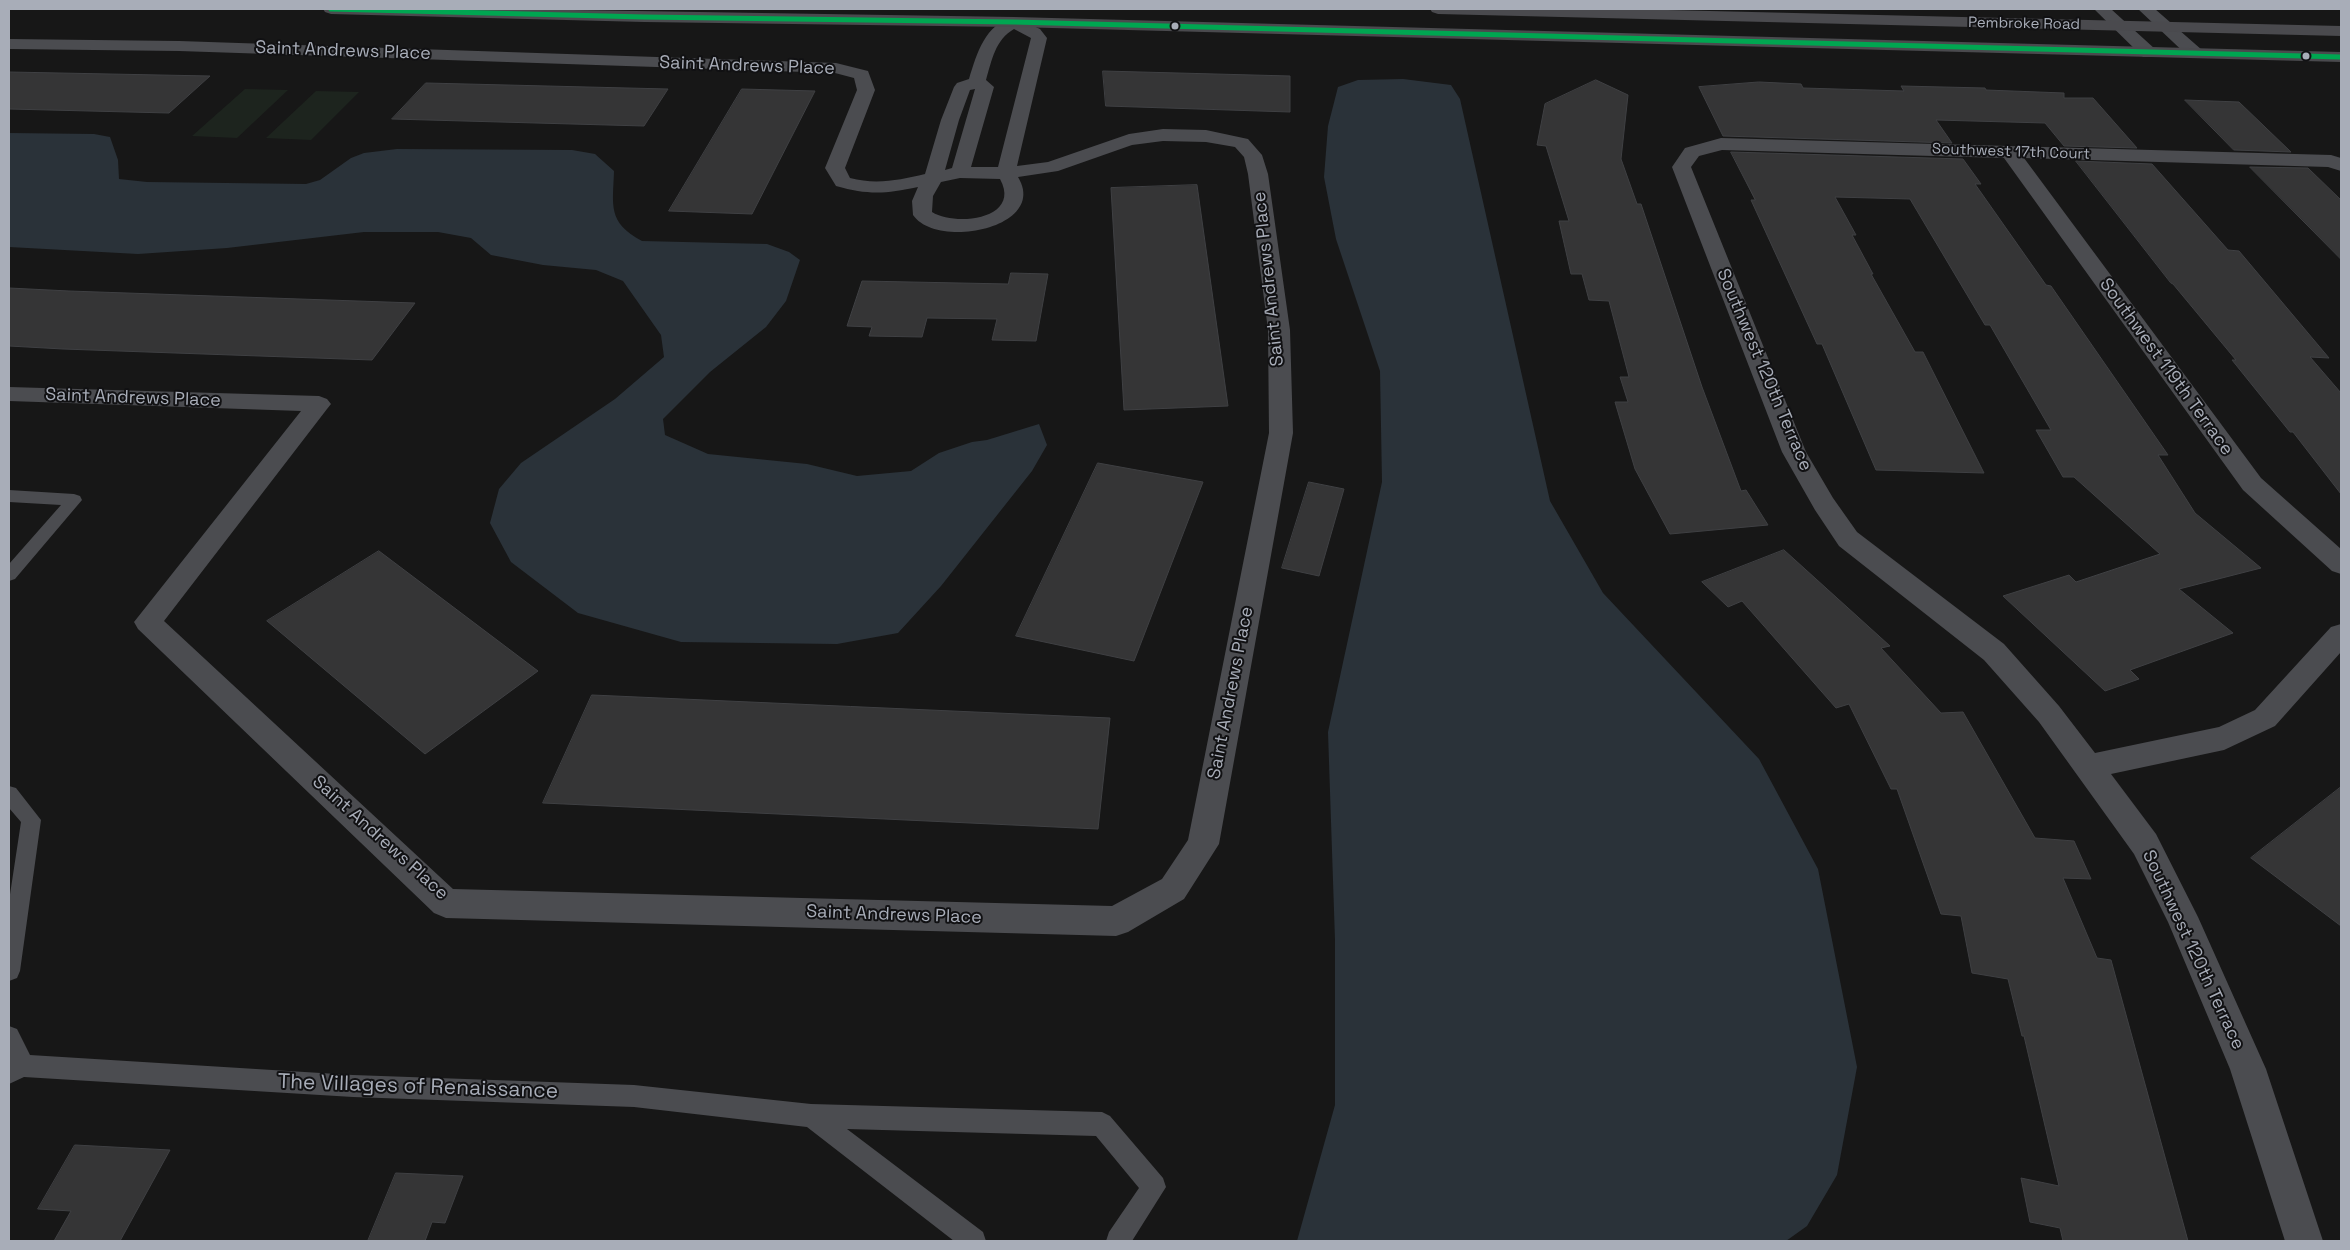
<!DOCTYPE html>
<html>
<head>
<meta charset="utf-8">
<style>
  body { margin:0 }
  #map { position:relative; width:2350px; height:1250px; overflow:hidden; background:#171717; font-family:"Space Grotesk",sans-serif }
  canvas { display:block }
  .frame { position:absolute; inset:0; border:10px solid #a8adb8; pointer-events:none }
</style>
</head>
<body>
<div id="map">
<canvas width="2350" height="1250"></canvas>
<div class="frame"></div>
</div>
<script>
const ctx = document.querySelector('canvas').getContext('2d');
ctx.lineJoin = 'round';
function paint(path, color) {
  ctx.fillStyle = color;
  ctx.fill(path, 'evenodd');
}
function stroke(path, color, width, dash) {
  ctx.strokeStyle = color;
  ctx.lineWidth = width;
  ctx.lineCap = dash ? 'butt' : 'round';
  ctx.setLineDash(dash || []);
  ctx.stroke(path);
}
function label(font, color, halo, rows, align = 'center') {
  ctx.font = font + ' "Space Grotesk",sans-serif';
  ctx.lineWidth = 4;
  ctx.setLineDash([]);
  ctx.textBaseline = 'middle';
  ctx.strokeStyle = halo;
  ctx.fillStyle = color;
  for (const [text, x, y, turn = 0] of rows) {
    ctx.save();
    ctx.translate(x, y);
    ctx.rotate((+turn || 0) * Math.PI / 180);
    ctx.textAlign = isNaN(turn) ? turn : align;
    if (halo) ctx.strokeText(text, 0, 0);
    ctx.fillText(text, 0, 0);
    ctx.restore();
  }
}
paint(new Path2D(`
  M245,89L288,90L237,138L192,136Z
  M316,91L359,92L311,140L266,138Z`), '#1d241e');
paint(new Path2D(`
  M1403,79L1451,85L1460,99L1550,501L1603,593L1759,759L1818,869L1857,1067L1837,1175L1807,1226L1786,1241H1297L1335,1105V940L1328,732L1382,482L1380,371L1336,239L1324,177L1328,126L1338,87L1358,80Z
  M9,133L94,134L110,137L118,160L119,179L147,182L306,184L320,180L351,158L364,153L397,149L572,150L595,154L614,171C613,206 607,222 642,241L767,244L789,252L800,260L786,301L766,327L710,372L663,419L665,435L708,454L807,464L857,476L911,471L939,453L972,442L987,440L1039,424L1047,445L1032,471L941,586L898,633L837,644L681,642L578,613L511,562L490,523L499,489L521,463L615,399L664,357L661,335L623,281L596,270L543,265L491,255L471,238L438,232H364L227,248L138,254L9,247Z`), '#2a3239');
const building = new Path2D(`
  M1103,71L1290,76V112L1106,106Z
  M9,72L210,76L169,113L9,109Z
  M1596,80L1628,95L1621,159L1637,204H1641L1702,387L1741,491L1746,490L1768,525L1670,534L1635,469L1615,402H1628L1620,377H1629L1609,301L1589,300L1582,274H1571L1559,221H1569L1546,146L1537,145L1545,104Z
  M1759,82L1801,84L1803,88L1904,91L1901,86L1985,88L1986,90L2064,93V98H2093L2137,148L2064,146L2045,123L1936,120L1952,143L1723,136L1699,87Z
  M426,83L668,89L644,126L392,119Z
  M742,89L815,91L752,214L669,211Z
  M2185,100L2239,102L2291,152L2234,150Z
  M1731,152L1963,159L1981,184H1975L2046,285L2051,286L2168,455H2158L2195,513L2261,568L2179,589L2233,633L2130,670L2139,679L2105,691L2003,596L2069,575L2076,582L2160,554L2074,477H2063L2036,430H2051L1990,325H1985L1910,199L1835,197L1856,235H1852L1873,274H1871L1915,352H1923L1984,473L1876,470L1822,344H1817L1751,200H1755Z
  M2076,161L2152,164L2228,250L2239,251L2329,358L2310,357L2341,393V494L2293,432H2290L2232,360H2236L2173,284L2171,283Z
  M2250,167L2308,168L2341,200V259Z
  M1197,185L1228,406L1124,410L1111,188Z
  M1011,273L1048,274L1036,341L992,340L997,319L927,318L922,337L869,336L872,327L847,326L862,281L1008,284Z
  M9,288L69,291L415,303L372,360L63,349L9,346Z
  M1098,463L1203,482L1134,661L1016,636Z
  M1309,482L1344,489L1319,576L1282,568Z
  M1784,550L1890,646L1881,648L1941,713L1963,712L2035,838L2074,841L2091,879L2063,878L2097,958L2111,960L2188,1241H2063L2060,1228L2030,1222L2021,1178L2059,1186L2024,1036H2022L2008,979L1972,973L1961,916L1941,914L1897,789H1891L1849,704L1836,708L1742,601L1728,607L1702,582Z
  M379,551L538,671L425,754L267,621Z
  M592,695L1110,718L1098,829L543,803Z
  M2341,787V926L2251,858Z
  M75,1145L170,1150L120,1241H54L71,1211L38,1209Z
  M396,1173L463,1176L445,1223L432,1222L425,1241H368Z`);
paint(building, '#353536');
stroke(building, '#3f4043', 1);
paint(new Path2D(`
  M9,490L74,494L80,496L82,500L15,579L9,581V564L61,505L9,502Z
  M9,786L16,788L41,820L20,971L17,978L9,981V901L21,822L9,808Z
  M9,1026L17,1029L30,1055L353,1075L634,1085L811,1104L1102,1112L1110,1116L1163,1178L1166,1187L1132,1241H1106L1109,1232L1139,1188L1096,1136L847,1129L983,1232L986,1241H954L807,1127L634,1107L353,1097L24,1077L9,1084Z`), '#4b4c50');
paint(new Path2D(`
  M2094,9H2111L2155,49L2157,53L2155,57H2143Z
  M2138,9H2155L2202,50L2204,54L2202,58H2190Z
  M1014,17L1040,29L1047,38L1017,166L1048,162L1129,134L1163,129L1206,130L1248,139L1262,155L1268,174L1290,330L1293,433L1219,844L1184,899L1128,932L1116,936L446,918L434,913L138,629L134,622L301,411L9,401V387L319,396L327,399L331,404L327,409L164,621L453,889L1112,906L1162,879L1188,840L1269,433L1268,330L1248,174L1244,157L1235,147L1206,142L1163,141L1132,145L1058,171L1018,177C1049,228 937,250 913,215L912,201L918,187C885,194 868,195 836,186L825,168L857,90L854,78L835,73L179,51L9,49V39L179,41L836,63L868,71L875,90L845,168L850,178C876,185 900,180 925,174L941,120L954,87L957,83L969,79C977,53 985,24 1014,17ZM1014,29L1031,38L998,167H971L994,87L986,80C992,60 995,40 1014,29ZM975,89L952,168L945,170L959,120L970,90ZM960,178L1000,179C1022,219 956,227 932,212L933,196L941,182Z
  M1721,138L2331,155L2341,158V171L2328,167L2024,158L2261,478L2341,549V574L2332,571L2243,490L2004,158L1722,150L1699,156L1691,167L1806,452L1833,498L1857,532L2004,644L2059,706L2095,753L2219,727L2255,710L2331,627L2341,624V652L2275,726L2224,750L2111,774L2156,834L2198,917L2266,1069L2323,1241H2285L2230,1069L2168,922L2134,854L2039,722L1984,660L1839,546L1815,510L1782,452L1672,167L1685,148Z`), '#4b4c50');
paint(new Path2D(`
  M323,9H511L1014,17L2341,52V62L1014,27L644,22L331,14L325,12Z
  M1430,9H1626L2341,26V36L1438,14L1432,12Z`), '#4a4a4e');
stroke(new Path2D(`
  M331,9L644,17L1014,22L2341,57`), '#00a651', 5);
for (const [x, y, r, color] of [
  [1175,26,4.5,"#a8adb8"],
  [2306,56,4.5,"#a8adb8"]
]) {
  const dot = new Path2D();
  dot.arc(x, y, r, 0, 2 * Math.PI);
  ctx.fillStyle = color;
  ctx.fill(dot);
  stroke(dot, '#111113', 2);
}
label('15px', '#a8adb8', '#111113', [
  ["Pembroke Road",2024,24,1],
  ["Southwest 17th Court",2011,152,2]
]);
label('18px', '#a8adb8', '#111113', [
  ["Saint Andrews Place",343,51,2],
  ["Saint Andrews Place",747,66,2],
  ["Saint Andrews Place",1269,279,-96],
  ["Southwest 119th Terrace",2166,367,54],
  ["Southwest 120th Terrace",1764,370,67],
  ["Saint Andrews Place",133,398,2],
  ["Saint Andrews Place",1231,693,-79],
  ["Saint Andrews Place",380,838,42],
  ["Saint Andrews Place",894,915,2],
  ["Southwest 120th Terrace",2193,950,65]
]);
label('21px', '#a8adb8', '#111113', [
  ["The Villages of Renaissance",418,1087,2]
]);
</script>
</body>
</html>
